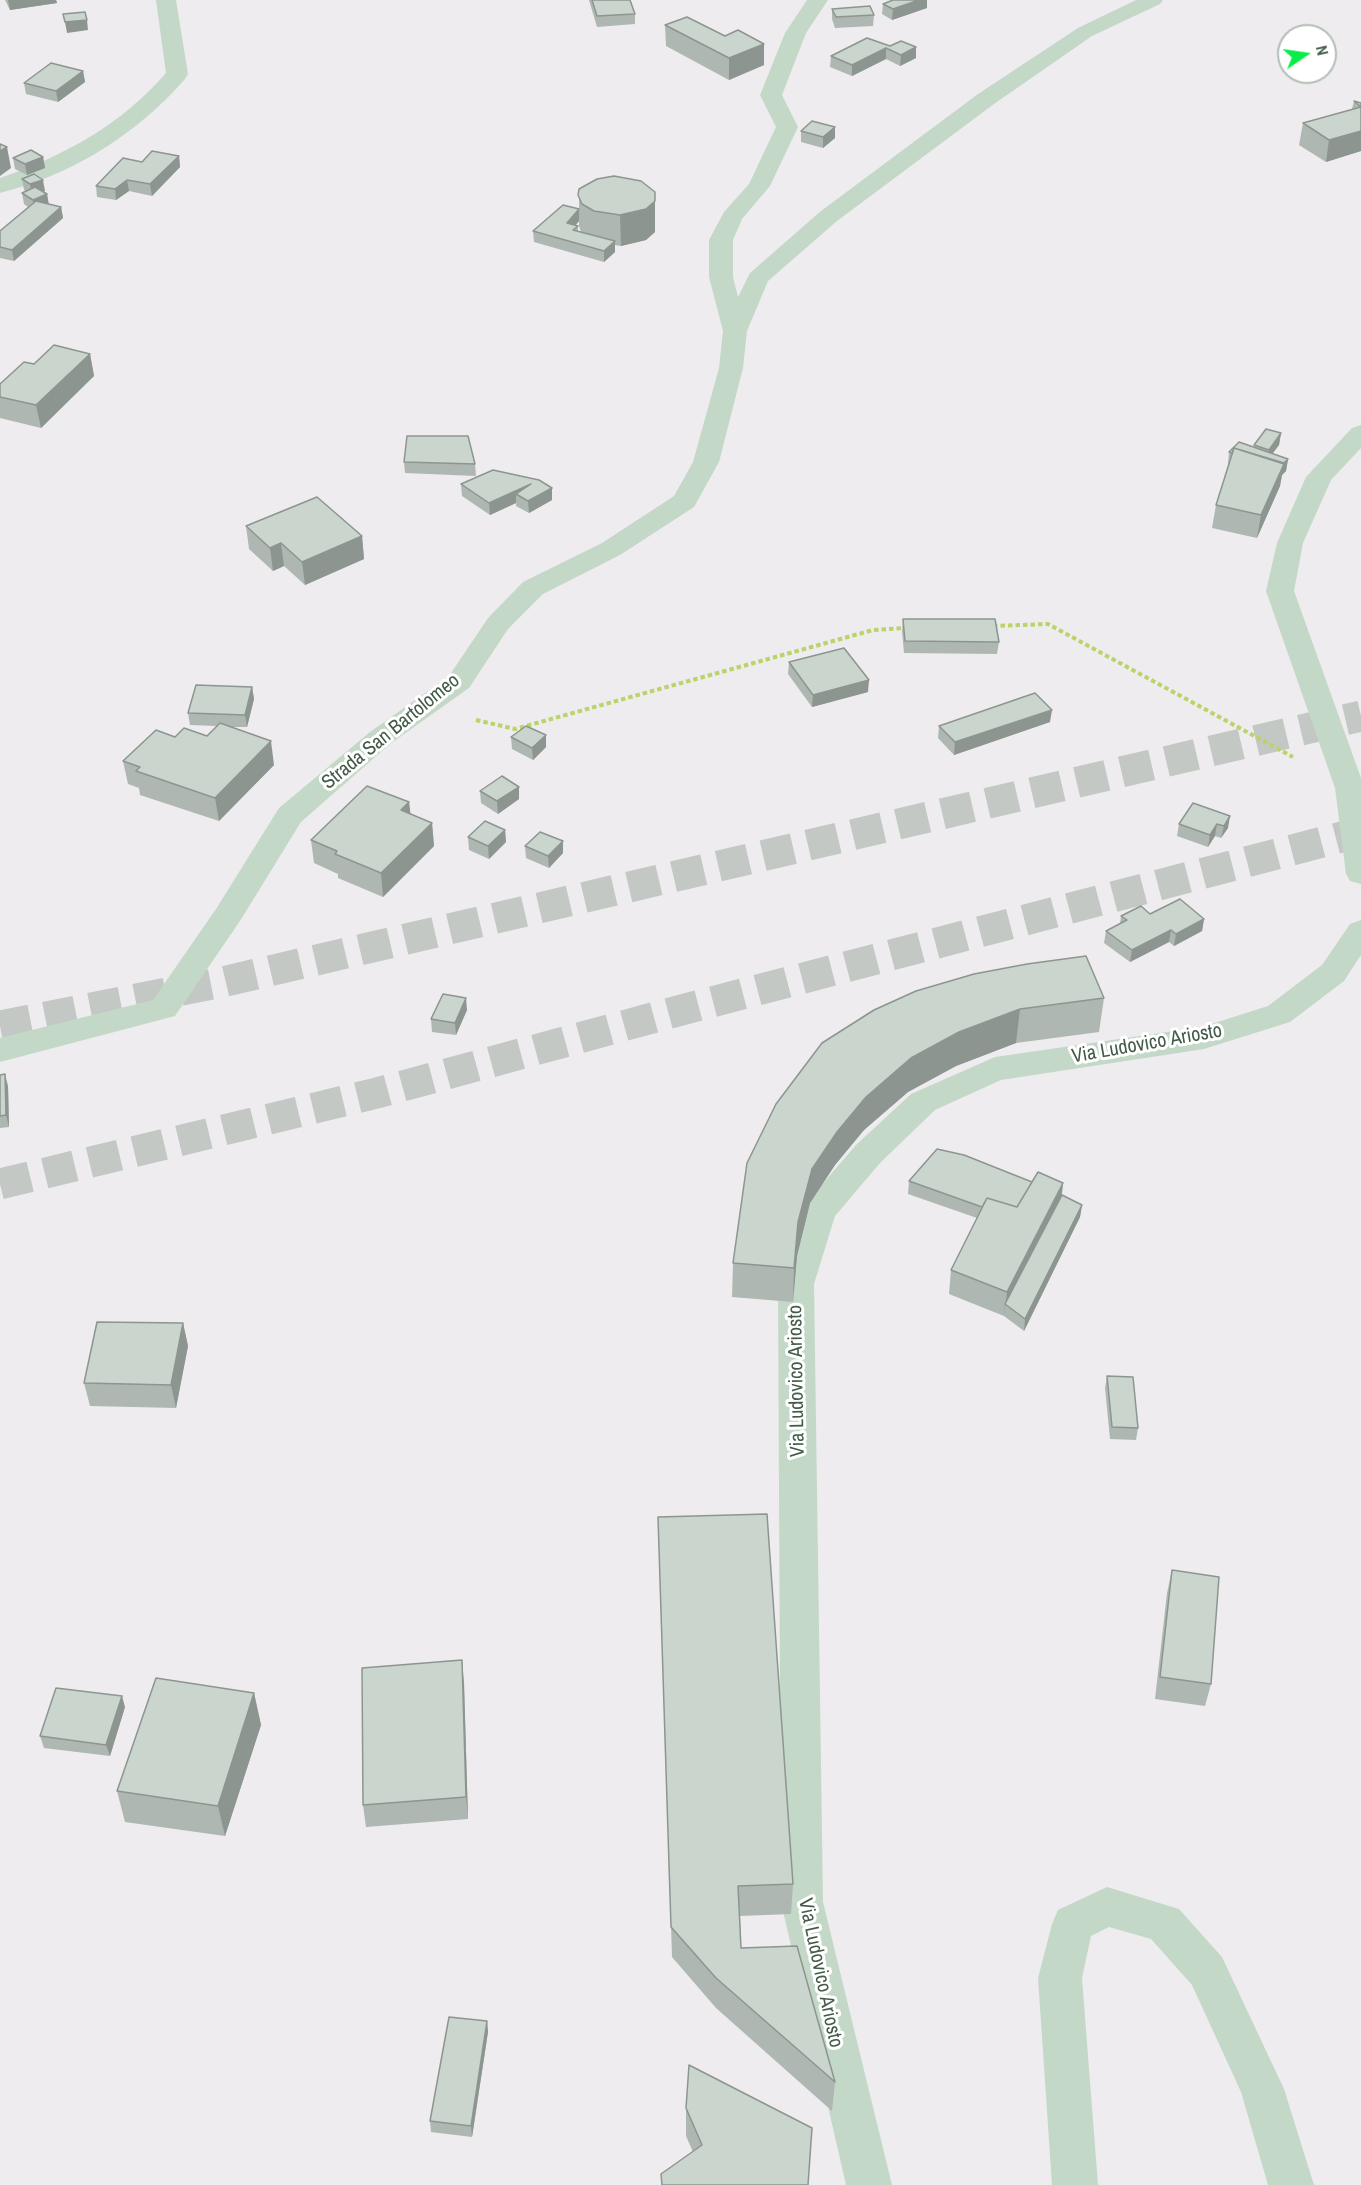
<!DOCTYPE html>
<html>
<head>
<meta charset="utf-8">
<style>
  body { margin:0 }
  #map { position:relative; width:1361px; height:2185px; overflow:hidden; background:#eeecef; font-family:"Archivo Narrow",sans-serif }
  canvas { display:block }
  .north { position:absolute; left:1277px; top:24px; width:60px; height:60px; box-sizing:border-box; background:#fff; border:2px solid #b4bdb6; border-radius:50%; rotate:77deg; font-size:16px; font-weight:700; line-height:24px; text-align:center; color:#435b48 }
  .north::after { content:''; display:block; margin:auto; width:21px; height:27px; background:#08ed49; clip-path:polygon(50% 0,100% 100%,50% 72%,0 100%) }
</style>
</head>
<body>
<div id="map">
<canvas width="1361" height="2185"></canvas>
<div class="north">N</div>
</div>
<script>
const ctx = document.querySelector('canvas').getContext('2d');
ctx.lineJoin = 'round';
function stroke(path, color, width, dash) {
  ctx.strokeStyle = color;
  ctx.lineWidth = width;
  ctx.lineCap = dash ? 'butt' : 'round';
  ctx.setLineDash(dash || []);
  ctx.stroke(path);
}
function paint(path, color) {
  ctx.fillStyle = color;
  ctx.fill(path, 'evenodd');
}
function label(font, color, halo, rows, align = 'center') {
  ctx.font = font + ' "Archivo Narrow",sans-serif';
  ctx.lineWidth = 6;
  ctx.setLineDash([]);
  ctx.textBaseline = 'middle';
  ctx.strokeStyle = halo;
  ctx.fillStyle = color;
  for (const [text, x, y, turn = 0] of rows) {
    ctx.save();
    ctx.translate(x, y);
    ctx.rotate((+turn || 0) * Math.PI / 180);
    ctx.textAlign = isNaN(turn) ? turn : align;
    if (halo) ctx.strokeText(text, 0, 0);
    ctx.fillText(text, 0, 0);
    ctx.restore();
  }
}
stroke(new Path2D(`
  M0,1026L218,983L1361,716
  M0,1184L377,1093L689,1008L1361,832`), '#c3c8c5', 31, [31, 15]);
stroke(new Path2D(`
  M993,626L1048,624L1293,757
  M476,720L515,729L873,630L907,628`), '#bbd36a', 4, [4.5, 3]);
paint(new Path2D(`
  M156,0H176L188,74L185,79C137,134 72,175 0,193V178C64,156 121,125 166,73Z
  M807,0H828L806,33L782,95L798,127L770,186L742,219L733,240V277L738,297L750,273L821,211L978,94L1078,28L1136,0H1163L1160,4L1092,36L994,104L837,221L768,281L747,331L743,368L719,462L694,507L620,555L543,594L508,629L469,688L390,744L301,822L240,921L175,1016L0,1062V1038L153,1000L216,909L279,808L370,732L449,676L488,618L523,582L602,543L674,496L693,462L719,368L723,331L709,277V240L724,212L749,184L776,127L760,95L785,33Z
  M1361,425V448L1331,480L1303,543L1294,591L1361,778V884L1350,881L1346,874L1335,788L1266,591L1277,543L1306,477L1352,428Z
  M1361,920V955L1344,981L1290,1022L1204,1049L1001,1080L935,1110L880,1163L835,1216L814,1284L823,1902L892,2185H846L781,1902L778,1284L807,1202L856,1145L911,1094L995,1057L1202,1027L1268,1006L1322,965L1350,924Z
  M1107,1887L1179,1909L1222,1957L1284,2089L1314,2185H1268L1241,2092L1192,1985L1151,1939L1109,1927L1091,1936L1082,1978L1098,2185H1052L1038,1978L1052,1924L1058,1910Z`), '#c4d8c8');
paint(new Path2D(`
  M5,0H56L57,3L10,10Z
  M589,0H630L635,14V24L597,27Z
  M893,0H927V8L892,20L882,14L883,4Z
  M832,9L874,15L873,26L835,28L832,19Z
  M665,25L764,44V65L729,80L666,46Z
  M890,46L916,58L900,66L886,59L852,76L830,67L831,56Z
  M83,71L85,82L58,102L26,94L24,83Z
  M1354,101L1361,103V151L1326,162L1299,145L1303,123L1352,109Z
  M835,127V138L823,148L801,142V131Z
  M179,156L180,167L152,196L129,191L116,200L97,197L96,186L142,162Z
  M43,157L45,168L27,175L15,169L13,158Z
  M22,179L45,191L43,192L47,194L48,204L61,207L63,218L14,261L0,258V231L28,207L24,204L22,193L26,191L24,190Z
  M579,189L655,232L646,240L621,246L615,245V252L604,262L534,242L533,231L579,209ZM579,221V226L581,232H578V226L576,225Z
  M90,354L94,376L41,428L0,418V384L34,364Z
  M1281,433L1279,445L1272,454L1288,459L1286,471L1282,475L1280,486L1257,538L1212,528L1216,505L1229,465L1228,464L1229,452L1254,447V445Z
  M404,462L475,464L476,476L405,473Z
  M461,484L552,488V500L529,513L516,506V503L490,515L462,496Z
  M246,526L362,536L364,559L305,585L284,566L273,571L249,549Z
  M903,619L999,642L997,654L904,653L902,631Z
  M789,662L868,692L812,707L788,674Z
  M252,687L254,699L247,727H231L274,765L219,821L140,795L139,788L128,784L123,761L175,737L207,736L217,726L190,725L188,713Z
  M1050,722L954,755L938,738L939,726Z
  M511,737L546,747L533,760L512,749Z
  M480,791L519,799L498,814L481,803Z
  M409,802L410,814L432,823L434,846L383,897L338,878V874L314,863L311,840Z
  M1193,803L1228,828L1221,838L1215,836L1208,847L1177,836L1179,824Z
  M505,830L506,842L489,859L469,850L468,837Z
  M563,841V853L549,868L526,858L525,846Z
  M1150,914L1204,919L1202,931L1174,946L1169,942L1130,962L1104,943L1106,931L1120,924L1121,916Z
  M916,991L1104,998L1099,1032L1016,1043L956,1066L908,1092L864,1130L835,1165L810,1203L797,1256L793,1302L732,1297L733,1263Z
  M467,1010L456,1035L432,1032L431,1019Z
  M0,1075L8,1086L9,1127L0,1128Z
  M909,1181L1063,1183L1062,1195L1082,1205L1080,1217L1024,1331L1004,1316L949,1294L951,1270L977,1218L908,1194Z
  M183,1323L188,1346L176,1408L90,1406L84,1383Z
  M1107,1376L1138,1428L1136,1440L1110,1439L1105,1388Z
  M658,1517L793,1884L791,1914L740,1916L741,1948L835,2082L832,2111L716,2008L672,1957Z
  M1172,1570L1211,1684L1205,1706L1155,1699L1167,1593Z
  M464,1683L468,1819L366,1827L363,1805Z
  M254,1693L261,1725L225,1836L125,1822L117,1791Z
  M125,1707L110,1756L44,1748L40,1736Z
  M487,2021L488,2032L472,2137L431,2132L430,2121Z
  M686,2108L808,2185H662L661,2174L693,2152L686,2136Z`), '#aeb7b1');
paint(new Path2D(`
  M8,0H56L57,3L10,10Z
  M919,0H927V8L892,20L893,9Z
  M87,20L88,30L67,33L65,22Z
  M764,44V65L729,80V58Z
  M916,47V58L900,66L901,55Z
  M886,48V59L852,76V65Z
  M83,71L85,82L58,102L56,91Z
  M835,127V138L823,148V137Z
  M1361,131V151L1326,162L1329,140Z
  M7,147L11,168L0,176V151Z
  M179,156L180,167L152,196L150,184Z
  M43,157L45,168L27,175L25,164Z
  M43,180L45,191L32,196L30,184Z
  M127,180L129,191L116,200L115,189Z
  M655,192V232L646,240L621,246L620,215Z
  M47,194L49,205L35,211L33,200Z
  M61,207L63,218L14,261L12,250Z
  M579,209V221L568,234L567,223Z
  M615,241V252L604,262V251Z
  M90,354L94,376L41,428L36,405Z
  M1281,433L1279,445L1267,461L1269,450Z
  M1288,459L1286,471L1282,475L1280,486L1257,538L1261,515L1278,469Z
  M531,484L516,494V503L490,515L489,503Z
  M552,488V500L529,513L528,501Z
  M362,536L364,559L305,585L302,562Z
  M281,543L284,566L273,571L270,548Z
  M869,680L868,692L812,707L813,695Z
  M252,687L254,699L247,727L245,715Z
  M1052,710L1050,722L954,755L955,742Z
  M546,735V747L533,760L532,748Z
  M271,741L274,765L219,821L215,798Z
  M519,787V799L498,814L497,801Z
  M409,802L412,826L401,810Z
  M1230,816L1228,828L1221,838L1224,826Z
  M432,823L434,846L383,897L381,873Z
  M1217,824L1215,836L1208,847L1210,835Z
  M505,830L506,842L489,859L488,846Z
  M563,841V853L549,868L548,856Z
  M1204,919L1202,931L1174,946L1176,934Z
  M1171,930L1169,942L1130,962L1132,950Z
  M466,998L467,1010L456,1035L455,1023Z
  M1020,1009L1016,1043L956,1066L908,1092L864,1130L835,1165L810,1203L797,1256L793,1302L794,1268L798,1222L812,1169L837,1132L866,1097L911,1058L959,1032Z
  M5,1074L8,1086L9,1127L6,1115Z
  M1063,1183L1060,1207L1005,1304L1004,1316L1007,1292Z
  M1082,1205L1080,1217L1024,1331L1025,1319Z
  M183,1323L188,1346L176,1408L171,1385Z
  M462,1660L464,1683L468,1819L466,1797Z
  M254,1693L261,1725L225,1836L218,1806Z
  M122,1696L125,1707L110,1756L106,1745Z
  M487,2021L488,2032L472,2137L471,2126Z`), '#8d9590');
const building = new Path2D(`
  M592,0H630L635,14L597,16Z
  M893,0H919L893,9L883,4Z
  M870,6L874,15L836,17L832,9Z
  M85,12L87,20L65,22L63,14Z
  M687,17L725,36L738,30L764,44L729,58L665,25Z
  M867,38L890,46L901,41L916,47L901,55L886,48L852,65L831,56Z
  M51,63L83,71L56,91L24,83Z
  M1354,101L1361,103V107Z
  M1361,107V131L1329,140L1303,123Z
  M812,121L835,127L823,137L801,131Z
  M0,144L7,147L0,151Z
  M31,150L43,157L25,164L13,158Z
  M152,151L179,156L150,184L127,180L115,189L96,186L123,158L142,162Z
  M34,174L43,180L30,184L22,179Z
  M614,176L641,181L655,192V201L646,209L620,215L594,211L582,204L578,195L579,189L597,179Z
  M35,187L47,194L33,200L22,193Z
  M36,201L61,207L12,250L0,247V231Z
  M563,205L579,209L567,223L578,226L573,230L615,241L604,251L533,231Z
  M54,345L90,354L36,405L0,397V384L24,362L34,364Z
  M1266,429L1281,433L1269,450L1254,445Z
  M407,436H468L475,464L404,462Z
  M1239,442L1288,459L1284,463L1234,448L1232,453L1229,452Z
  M1234,448L1284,464L1261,515L1216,505Z
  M493,470L539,480L552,488L528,501L516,494L531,484L489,503L461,484Z
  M317,497L362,536L302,562L281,543L270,548L246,526Z
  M903,619H995L999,642L905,641Z
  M844,648L869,680L813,695L789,662Z
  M196,685L252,687L245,715L188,713Z
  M1035,693L1052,710L955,742L939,726Z
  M220,723L271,741L215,798L136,771L140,767L123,761L156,730L175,737L184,728L207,736Z
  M526,726L546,735L532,748L511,737Z
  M502,776L519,787L497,801L480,791Z
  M367,786L409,802L401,810L432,823L381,873L335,854L337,851L311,840Z
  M1193,803L1230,816L1224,826L1217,824L1210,835L1179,824Z
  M485,821L505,830L488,846L468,837Z
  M540,832L563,841L548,856L525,846Z
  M1180,899L1204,919L1176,934L1171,930L1132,950L1106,931L1127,920L1121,916L1141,906L1150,914Z
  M1086,956L1104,998L1020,1009L959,1032L911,1058L866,1097L837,1132L812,1169L798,1222L794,1268L733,1263L747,1163L776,1104L822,1043L874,1010L916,991L974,974L1027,964Z
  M443,994L466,998L455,1023L431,1019Z
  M5,1074L6,1115L0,1116V1075Z
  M937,1149L964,1155L1032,1182L1017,1207L987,1198L982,1207L909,1181Z
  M1038,1172L1063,1183L1007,1292L951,1270L987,1198L1017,1207Z
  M1062,1195L1082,1205L1025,1319L1005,1304Z
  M97,1322L183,1323L171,1385L84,1383Z
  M1107,1376L1133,1377L1138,1428L1112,1427Z
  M767,1514L793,1884L738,1886L741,1948L797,1946L835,2082L716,1978L671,1927L658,1517Z
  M1172,1570L1219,1577L1211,1684L1160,1677Z
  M462,1660L466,1797L363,1805L362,1668Z
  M156,1678L254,1693L218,1806L117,1791Z
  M56,1688L122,1696L106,1745L40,1736Z
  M449,2017L487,2021L471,2126L430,2121Z
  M689,2065L812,2128L808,2185H662L661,2174L702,2145L686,2108Z`);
paint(building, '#cad5ce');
stroke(building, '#8d9590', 1.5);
label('20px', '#435b48', '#fff', [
  ["Strada San Bartolomeo",391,732,-39],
  ["Via Ludovico Ariosto",1147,1044,-10],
  ["Via Ludovico Ariosto",797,1381,-91],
  ["Via Ludovico Ariosto",820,1973,78]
]);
</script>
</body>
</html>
